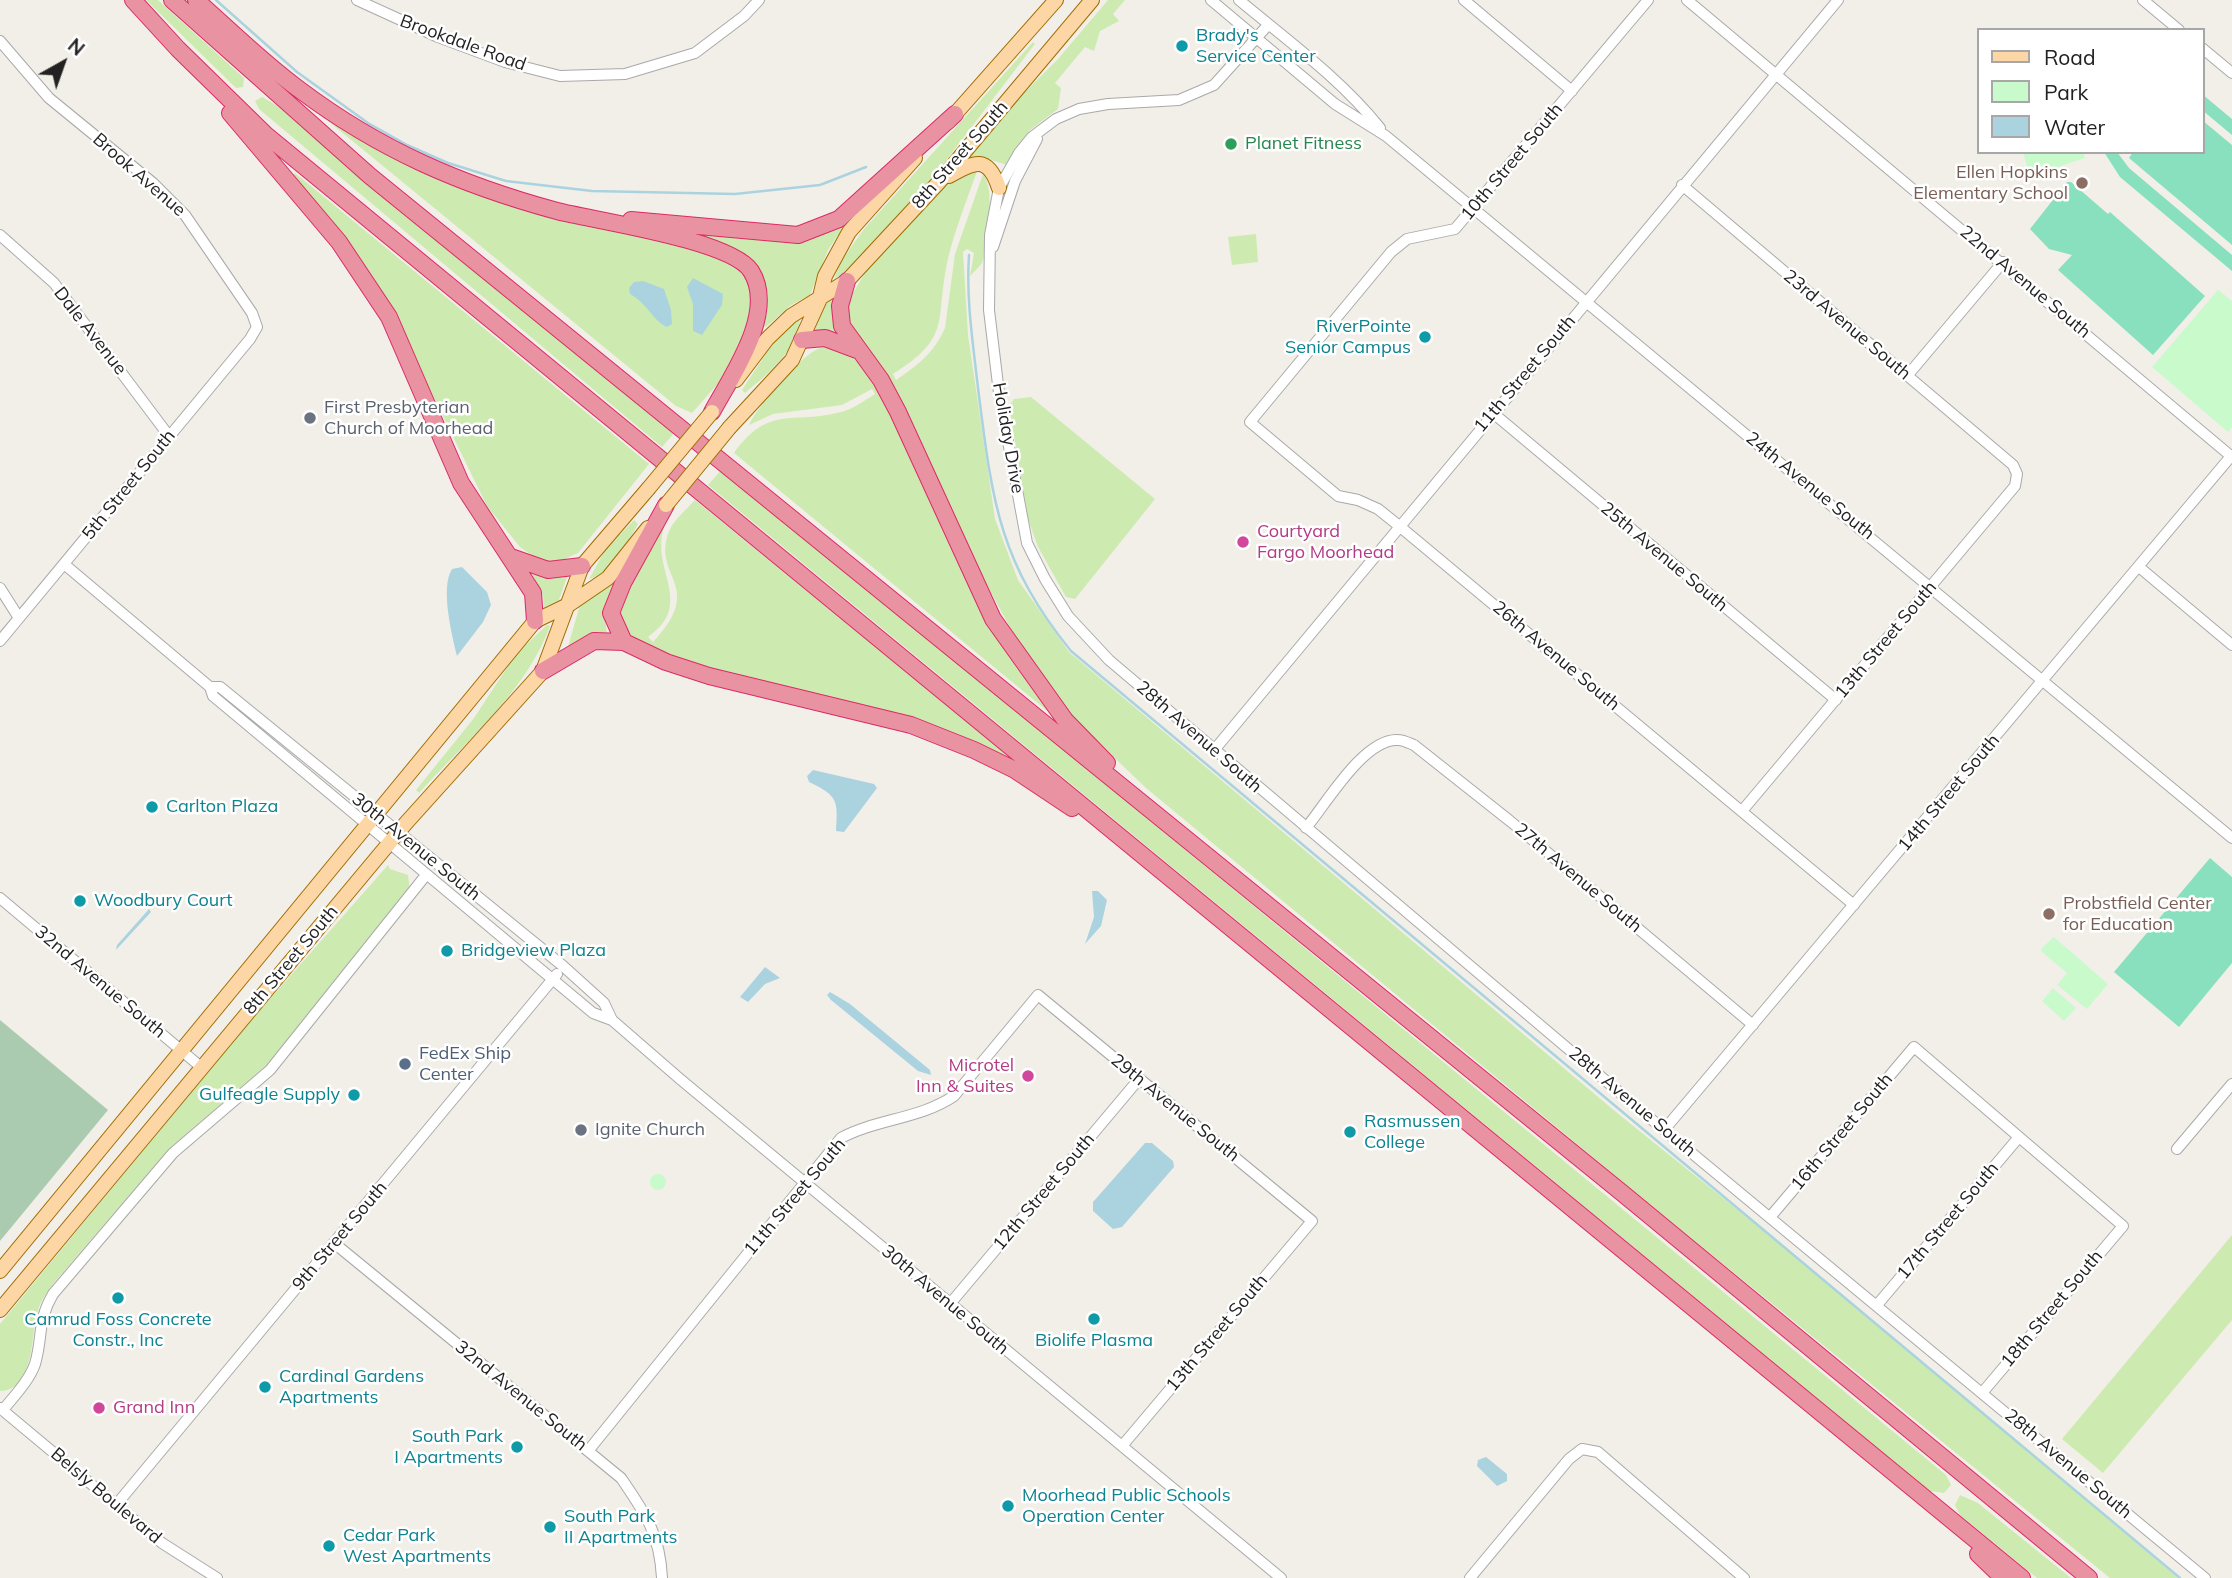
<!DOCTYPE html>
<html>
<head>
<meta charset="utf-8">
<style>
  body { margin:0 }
  #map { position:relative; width:2232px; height:1578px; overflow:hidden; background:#f2efe9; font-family:Mulish,sans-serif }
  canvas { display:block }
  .legend { position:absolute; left:1977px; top:28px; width:228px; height:126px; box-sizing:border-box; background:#fff; border:2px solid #a7a7a7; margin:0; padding:9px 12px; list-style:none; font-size:21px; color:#222 }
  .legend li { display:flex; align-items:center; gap:14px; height:35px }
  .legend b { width:35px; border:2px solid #a7a7a7 }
  .north { position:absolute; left:28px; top:28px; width:70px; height:70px; -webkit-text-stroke:5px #fff; paint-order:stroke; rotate:40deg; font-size:19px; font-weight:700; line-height:28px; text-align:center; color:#222 }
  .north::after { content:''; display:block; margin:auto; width:24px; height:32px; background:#222; clip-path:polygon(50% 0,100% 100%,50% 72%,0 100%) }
</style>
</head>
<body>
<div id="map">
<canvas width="2232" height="1578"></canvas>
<ul class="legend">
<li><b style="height:9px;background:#fcd6a4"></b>Road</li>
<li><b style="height:19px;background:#c8facc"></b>Park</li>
<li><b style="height:19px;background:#aad3df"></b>Water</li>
</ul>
<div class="north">N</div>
</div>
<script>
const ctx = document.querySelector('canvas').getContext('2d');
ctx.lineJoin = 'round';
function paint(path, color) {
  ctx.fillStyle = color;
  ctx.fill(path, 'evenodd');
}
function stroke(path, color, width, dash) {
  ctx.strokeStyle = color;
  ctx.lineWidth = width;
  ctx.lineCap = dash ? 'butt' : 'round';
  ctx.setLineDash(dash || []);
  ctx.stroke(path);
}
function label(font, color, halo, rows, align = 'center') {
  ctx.font = font + ' Mulish,sans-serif';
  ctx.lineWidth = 5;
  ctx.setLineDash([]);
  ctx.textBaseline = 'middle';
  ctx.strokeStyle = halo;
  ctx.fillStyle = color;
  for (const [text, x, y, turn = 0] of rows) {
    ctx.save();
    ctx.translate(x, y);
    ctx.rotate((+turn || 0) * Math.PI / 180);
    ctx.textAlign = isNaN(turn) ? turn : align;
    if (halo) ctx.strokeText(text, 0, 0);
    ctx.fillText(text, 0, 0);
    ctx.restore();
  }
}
paint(new Path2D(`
  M146,0H158L244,78L243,87L236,88Z
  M1108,0H1125L1113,14L1119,21L1100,31L1094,51L1085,47L1055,83L1061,88L1058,109L1030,130L1007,165L982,157L968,159L1012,105L1058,59Z
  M1033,42L1035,44L941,167L848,270L834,279L841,261L864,229Z
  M262,97L276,105L676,431L662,447L259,109L255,101Z
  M330,118L392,156L618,231L713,254L732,262L750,280L753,314L722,379L692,413L676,406L328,121Z
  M977,171C967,200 955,229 948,259C934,320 954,336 893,374L896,380C918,365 934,353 945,328L955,254L983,174C995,187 989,246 982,263C979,267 974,272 970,276L974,253L967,249L963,252L968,335L995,519L1018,580L1069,652L1616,1112L1795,1256L2178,1578H2110L1664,1216L1146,788L1074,719L1019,644L969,552L894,388L851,331L847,315L849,299L869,267L950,181L958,175Z
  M295,173L649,464L578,553L556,563L534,557L520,547L487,506L388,304L333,221L292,177Z
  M841,223L844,226L828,250L810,295L791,305L766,327L761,323C789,249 708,241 659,230V227L797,242L815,238Z
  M1256,234L1258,262L1232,265L1228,237Z
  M835,297L840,332L837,335L814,332L824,305Z
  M800,319C798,349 768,374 745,393L742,390L773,343Z
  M823,347L846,353L859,363L886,402L921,475L1057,719L734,453C769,404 792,425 841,412C853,409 864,401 875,394L872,389L842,405L773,414L749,425C759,405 802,352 823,347Z
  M1031,397L1155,499L1075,599L1066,597L1038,547L1028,519L1009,406L1014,399Z
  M722,469L1946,1475L1951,1485L1944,1493L1930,1491L708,485Z
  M695,500L986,737L1017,764L665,656C618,634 609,619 636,572C646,556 655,540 665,525C648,568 697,603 648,637L653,642C706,586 653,578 668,534C672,521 686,510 695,500Z
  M634,520L638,524C627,543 611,574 589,579L605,550Z
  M532,574L546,579L567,577L559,600L544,607L543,595Z
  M618,578L604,608L607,635L567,650L580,605Z
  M547,625L550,626C526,692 465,742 419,793L416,790L474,718L516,654Z
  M388,865L390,869L408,875L410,891L269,1063L170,1148L52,1285C46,1294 39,1303 37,1314C31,1336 34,1391 0,1391V1324L247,1025Z
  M2232,1235V1320L2103,1473L2062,1439Z
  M1960,1495L1978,1503L2071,1578H2037L1960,1515L1955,1505Z`), '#cdebb0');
paint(new Path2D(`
  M0,1020L108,1110L0,1241Z`), '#aacbaf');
paint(new Path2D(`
  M2023,152H2083L2085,158L2030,176Z
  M2218,290L2232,301V427L2228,432L2152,367Z
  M2054,937L2108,984L2087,1009L2057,985L2067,973L2042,952L2041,949Z
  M2053,988L2076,1008L2064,1021L2042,1001Z
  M650 1182a8 8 0 1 1 16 0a8 8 0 1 1-16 0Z`), '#c8facc');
paint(new Path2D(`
  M2202,94L2232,119V135L2202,110Z
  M2202,120L2232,145V245L2129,158L2133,152H2202Z
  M2104,152H2117L2129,168L2232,255V271L2120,177Z
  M2067,182H2071L2108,214L2110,212L2205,296L2153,355L2058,270L2072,255L2049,249L2030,229Z
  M2210,858L2232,877V963L2179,1027L2114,972Z`), '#88e0be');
paint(new Path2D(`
  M693,278L723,294L722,305L702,335L693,331V304L687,287Z
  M643,281L664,289L671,310L672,324L667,327C653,321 648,304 630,294L629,288L634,282Z
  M462,567L487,592L491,605L483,622L457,656C452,635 440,588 452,569Z
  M813,770L874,784L877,788L844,832L836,831C838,800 838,796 809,782L807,776Z
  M1092,891H1098L1107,900L1101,926L1085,944L1094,917Z
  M149,909L151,912L116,950L117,945Z
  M765,967L780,978L765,984L748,1002L740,997Z
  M830,992L850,1004L930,1070L931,1075L918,1071L831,1000L827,995Z
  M1145,1143H1152L1173,1161L1174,1167L1122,1227L1113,1229L1093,1211V1202Z
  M1486,1457L1507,1474V1481L1497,1486L1477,1466L1478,1460Z`), '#aad3df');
stroke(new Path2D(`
  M216,0L297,72L368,123L407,145L448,163L506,181L592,191L735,194L820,185L866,167
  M969,255C966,300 973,343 978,388C992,499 998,561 1071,651L2180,1578`), '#aad3df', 2.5);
const minor = new Path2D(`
  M357,0L438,37L505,62L560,76L625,74L695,53L744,16L759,0
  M1211,0L1335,104L1386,136L2232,838
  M1239,0C1287,40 1341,79 1380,128
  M1464,0L1572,91
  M1648,0L1455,229L1407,239L1391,252L1250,422L1338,496L1358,500L1378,509L1398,525L1854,905
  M1687,0L2232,457
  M2143,0L2179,30
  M1268,25L1214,85L1179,100L1108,104L1079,109L1056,119L1032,137L1019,153L999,188L990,235L989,310L999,393L1027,543L1045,579L1068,616L1109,660L1664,1130L2205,1578
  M0,41L49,98L153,183L185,215L252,313L257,327L250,339L0,641
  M2202,48L2232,73
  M1682,185L2013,465L2017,474L2015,486L1742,811
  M0,235L54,283L169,436
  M993,247L1015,181L1037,139
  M1907,376L2003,262
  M1493,413L1836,700
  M64,564L210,687L213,696L593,1013L612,1020
  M2139,567L2232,645
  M0,588L19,618
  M210,687H220L563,966L604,1003L612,1020L680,1079L1281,1578
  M1215,749L1838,0
  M1306,828C1326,804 1364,738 1398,740C1403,740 1409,743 1414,745L1510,821L1753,1025
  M0,898L201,1067
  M1664,1130L2232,455
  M2177,1149L2232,1084
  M1771,1216L1914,1047L2123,1226L1982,1393
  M334,1243L621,1478C645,1513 660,1534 662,1578
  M949,1305L1139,1079
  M1877,1305L2019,1137
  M0,1408L162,1543L217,1578
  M3,1410C14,1396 29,1381 35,1364C43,1337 37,1321 53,1294L173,1153L270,1070L426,875
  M588,1451L841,1138C876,1119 920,1119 954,1096L1038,995L1312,1221L1122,1446
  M116,1505L557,974
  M1470,1578L1569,1459L1582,1449L1598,1452L1744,1578`);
const major = new Path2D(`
  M948,122L1056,0
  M949,176C975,161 988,155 999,188
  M736,380L767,339L791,316L847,281L939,182L1092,0
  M730,427L792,360L819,301L825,276L849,232L915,158
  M0,1271L535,621L570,604L608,578L648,528
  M0,1310L406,823L543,671L582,566L648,489`);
const highway = new Path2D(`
  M133,0L178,49L266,135L2022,1578
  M172,0L370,176L1621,1192L2089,1578
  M196,0C230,30 263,63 300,90C380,150 461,185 557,211C596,221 731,240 751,271C777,312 732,375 712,412
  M230,113L339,242L389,317L461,483L533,593L535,621
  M631,220L798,235L839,219L955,114
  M847,281L840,306L842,326L881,380L898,412L993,619L1065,720L1107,763
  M802,340L825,338L857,350
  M511,557L548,570L582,566
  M624,642L611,613L623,583L666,505
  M543,671L594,641L624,642L666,662L709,676L911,725L974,750L1015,770L1072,808
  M1978,1554L2003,1578`);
stroke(minor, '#a9a9a9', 12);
stroke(major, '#a06b00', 16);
stroke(highway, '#dc2a67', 18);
stroke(minor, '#fff', 10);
stroke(major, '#fcd6a4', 14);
stroke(highway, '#e892a2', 16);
const majorBridge = new Path2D(`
  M648,489L712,412
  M666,505L730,427`);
stroke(majorBridge, '#a06b00', 16, []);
stroke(majorBridge, '#fcd6a4', 14);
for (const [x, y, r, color] of [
  [1182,46,7,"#0f9aa8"],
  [1231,144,7,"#2e9e5b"],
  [2082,183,7,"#8d6e63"],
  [1425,337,7,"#0f9aa8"],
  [310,418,7,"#6b7280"],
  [1243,542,7,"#d1479c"],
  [152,807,7,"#0f9aa8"],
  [80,901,7,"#0f9aa8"],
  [2049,914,7,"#8d6e63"],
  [447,951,7,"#0f9aa8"],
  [405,1064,7,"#5c6f8a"],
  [1028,1076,7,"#d1479c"],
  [354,1095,7,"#0f9aa8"],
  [581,1130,7,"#6b7280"],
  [1350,1132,7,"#0f9aa8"],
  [118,1298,7,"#0f9aa8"],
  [1094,1319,7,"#0f9aa8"],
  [265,1387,7,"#0f9aa8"],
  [99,1408,7,"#d1479c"],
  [517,1447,7,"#0f9aa8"],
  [1008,1506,7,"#0f9aa8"],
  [550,1527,7,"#0f9aa8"],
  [329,1546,7,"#0f9aa8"]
]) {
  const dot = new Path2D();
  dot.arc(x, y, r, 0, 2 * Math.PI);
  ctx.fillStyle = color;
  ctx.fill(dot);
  stroke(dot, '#fff', 2.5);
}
label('18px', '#0d838f', '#fff', [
  ["Brady's",1196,36],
  ["Service Center",1196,57],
  ["RiverPointe",1411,327,"right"],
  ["Senior Campus",1411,348,"right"],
  ["Carlton Plaza",166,807],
  ["Woodbury Court",94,901],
  ["Bridgeview Plaza",461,951],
  ["Gulfeagle Supply",340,1095,"right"],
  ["Rasmussen",1364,1122],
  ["College",1364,1143],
  ["Camrud Foss Concrete",118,1320,"center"],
  ["Constr., Inc",118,1341,"center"],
  ["Biolife Plasma",1094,1341,"center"],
  ["Cardinal Gardens",279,1377],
  ["Apartments",279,1398],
  ["South Park",503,1437,"right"],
  ["I Apartments",503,1458,"right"],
  ["Moorhead Public Schools",1022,1496],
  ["Operation Center",1022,1517],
  ["South Park",564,1517],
  ["II Apartments",564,1538],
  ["Cedar Park",343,1536],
  ["West Apartments",343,1557]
], 'left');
label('18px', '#222', '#fff', [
  ["Brookdale Road",463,43,20],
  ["8th Street South",960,155,-49],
  ["10th Street South",1512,162,-50],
  ["Brook Avenue",139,175,41],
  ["22nd Avenue South",2025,282,40],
  ["23rd Avenue South",1847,325,40],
  ["Dale Avenue",90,331,52],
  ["11th Street South",1525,374,-50],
  ["Holiday Drive",1008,438,80],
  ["5th Street South",129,485,-51],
  ["24th Avenue South",1810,486,39],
  ["25th Avenue South",1664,557,40],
  ["13th Street South",1886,640,-50],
  ["26th Avenue South",1556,656,40],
  ["28th Avenue South",1199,737,41],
  ["14th Street South",1949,793,-50],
  ["30th Avenue South",416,847,39],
  ["27th Avenue South",1578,878,40],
  ["8th Street South",291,960,-50],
  ["32nd Avenue South",100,982,40],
  ["28th Avenue South",1632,1102,40],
  ["29th Avenue South",1175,1108,39],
  ["16th Street South",1842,1132,-50],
  ["12th Street South",1044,1192,-50],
  ["11th Street South",795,1197,-50],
  ["17th Street South",1948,1221,-50],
  ["9th Street South",340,1236,-50],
  ["30th Avenue South",945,1300,40],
  ["18th Street South",2052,1309,-50],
  ["13th Street South",1217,1333,-50],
  ["32nd Avenue South",521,1396,39],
  ["28th Avenue South",2068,1464,40],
  ["Belsly Boulevard",106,1496,40]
]);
label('18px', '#27864d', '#fff', [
  ["Planet Fitness",1245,144]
], 'left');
label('18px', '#785e54', '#fff', [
  ["Ellen Hopkins",2068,173],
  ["Elementary School",2068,194],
  ["Probstfield Center",2063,904,"left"],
  ["for Education",2063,925,"left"]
], 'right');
label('18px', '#5b616d', '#fff', [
  ["First Presbyterian",324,408],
  ["Church of Moorhead",324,429],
  ["Ignite Church",595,1130]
], 'left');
label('18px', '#b23c85', '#fff', [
  ["Courtyard",1257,532],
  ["Fargo Moorhead",1257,553],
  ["Microtel",1014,1066,"right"],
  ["Inn & Suites",1014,1087,"right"],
  ["Grand Inn",113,1408]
], 'left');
label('18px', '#4e5e75', '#fff', [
  ["FedEx Ship",419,1054],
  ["Center",419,1075]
], 'left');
</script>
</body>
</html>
